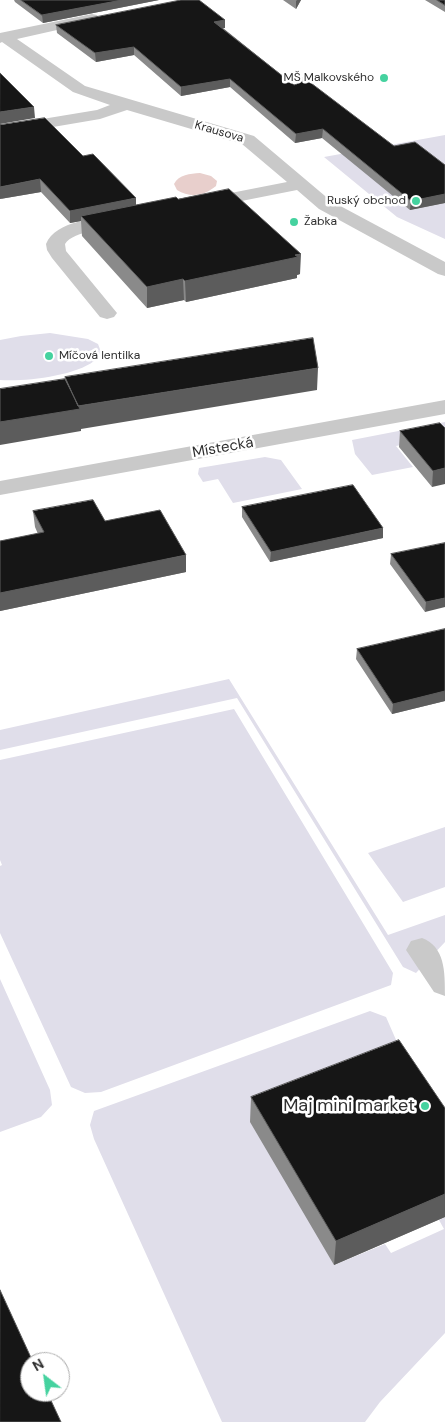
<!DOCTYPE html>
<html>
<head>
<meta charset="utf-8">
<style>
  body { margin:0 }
  #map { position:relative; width:445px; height:1422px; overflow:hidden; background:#fff; font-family:"DM Sans",sans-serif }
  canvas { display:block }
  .north { position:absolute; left:20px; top:1352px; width:50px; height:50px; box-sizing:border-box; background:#fff; border:1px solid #acacac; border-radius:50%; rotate:330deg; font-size:14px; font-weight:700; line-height:20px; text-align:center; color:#2f2f2f }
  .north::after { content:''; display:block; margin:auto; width:18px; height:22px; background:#45d29f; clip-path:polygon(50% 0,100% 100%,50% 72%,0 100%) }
</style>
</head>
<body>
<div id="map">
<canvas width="445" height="1422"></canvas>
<div class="north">N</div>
</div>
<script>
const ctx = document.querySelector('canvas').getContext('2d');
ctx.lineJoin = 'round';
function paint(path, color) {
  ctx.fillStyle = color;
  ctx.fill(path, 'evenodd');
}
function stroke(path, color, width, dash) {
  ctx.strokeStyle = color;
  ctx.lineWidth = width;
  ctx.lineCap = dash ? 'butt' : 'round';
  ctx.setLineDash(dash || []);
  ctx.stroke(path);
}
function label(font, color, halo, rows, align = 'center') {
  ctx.font = font + ' "DM Sans",sans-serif';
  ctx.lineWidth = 5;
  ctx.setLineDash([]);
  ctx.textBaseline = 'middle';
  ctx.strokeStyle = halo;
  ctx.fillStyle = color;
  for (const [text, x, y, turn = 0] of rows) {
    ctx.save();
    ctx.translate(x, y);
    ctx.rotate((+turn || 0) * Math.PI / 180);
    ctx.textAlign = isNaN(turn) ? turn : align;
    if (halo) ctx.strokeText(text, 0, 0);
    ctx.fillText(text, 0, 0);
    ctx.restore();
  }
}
paint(new Path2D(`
  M445,135V170L410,210L445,203V239L397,217L324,157Z
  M50,333L88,339L98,344L101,352C99,355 97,359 94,361C75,376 24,382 0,380V340L21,336Z
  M445,422V448L436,438L396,446L413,467L372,475L355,454L352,440Z
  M265,457L281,460L302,489L233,503L218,479L203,482L198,474L199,468Z
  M229,679L388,935L445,915V942L416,973L403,967L237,698L0,750V730Z
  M234,709L393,973L391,985L101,1092L85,1093L71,1087L0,933V866L2,865L0,860V760Z
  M445,827V887L403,902L368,853Z
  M0,979L50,1090L52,1105L41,1117L0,1132Z
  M370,1011L386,1017L425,1106L334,1265L385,1244L391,1253L444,1229L439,1220L445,1217V1333L380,1402L365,1422H222L94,1139L90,1125L94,1111Z`), '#e0deea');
paint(new Path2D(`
  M200,173L211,176L217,181L216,186C204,196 190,198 177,190L174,184C179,174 190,174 200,173Z`), '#e8cfcc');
paint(new Path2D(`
  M92,14L97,15L99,18L97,21L17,39L85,86L254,136L331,201L445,262V276L438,274L319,209L297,190L201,209L195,208L192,204L195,200L287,182L242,144L127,110L100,119L0,136V126L97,110L110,105L73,92L2,42L0,43V33Z
  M118,215L125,217L127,221L125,225C109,229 74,230 65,244L66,251L117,313L114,317L107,319L100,317L52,258L47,250L46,244C56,220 96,219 118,215Z
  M445,400V414L0,495V481Z
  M422,938C445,947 445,971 445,996L434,992L406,950L411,941Z`), '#c9c9c9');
paint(new Path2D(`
  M14,0H159L43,23L15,2Z
  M283,0H301L296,9Z
  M425,0H445V12Z
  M225,20V28H223L294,85L394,146L445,165V203L410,210L322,138L295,143L230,87L181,96L134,55L96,62L57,33L56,25Z
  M83,156L136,205L178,199L300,274L297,275V278L186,302L184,300L147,308L82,236L81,221L70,223L41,192L0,199Z
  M445,428L432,487L399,447L400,431Z
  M242,507L383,538L270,562L242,517Z
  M33,511L105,521L186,572L0,611V541L38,534L35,527Z
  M445,543L425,612L390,564L391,554Z
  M445,629V701L392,714L356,659L357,649Z
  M251,1097L445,1108V1217L334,1265L250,1122Z`), '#8a8a8a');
paint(new Path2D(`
  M122,0H159L43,23L42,15Z
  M297,0H301L296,9V1Z
  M225,20V28L214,30V22Z
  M134,47V55L96,62L95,53Z
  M230,79V87L181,96V87Z
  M34,107L35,118L0,124V112Z
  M323,129L322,138L295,143L296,134Z
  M40,179L41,192L0,199V187Z
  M445,194V203L410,210L411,201Z
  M136,198V210L81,216V221L70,223V211Z
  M301,254L300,274L297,275V278L186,302L185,281Z
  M183,279L184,300L147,308V287Z
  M318,368L317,390L81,429V431L0,445V422L78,406Z
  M445,468V484L432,487L433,471Z
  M383,528V538L270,562L271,552Z
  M186,555V572L0,611V593Z
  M445,598V607L425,612L426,602Z
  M445,691V701L392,714L393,704Z
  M445,1194V1217L334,1265L336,1241Z`), '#5c5c5c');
const building = new Path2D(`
  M21,0H122L42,15Z
  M181,0H199L225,20L214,22L294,85L297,84L303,77L394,146L415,142L445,165V194L411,201L323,129L296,134L230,79L181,87L134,47L95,53L56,25Z
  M437,0H445V5Z
  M0,73L34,107L0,112Z
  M45,118L83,156L93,154L136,198L70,211L40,179L0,187V125Z
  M229,189L301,254L295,255L298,257L185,281L183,279L147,287L81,216L176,197L178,199Z
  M313,338L318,368L78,406L65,377Z
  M65,379L80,409L0,422V389Z
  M440,423L445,428V468L433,471L400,431Z
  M353,485L383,528L271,552L242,507Z
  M93,500L105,521L160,510L186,555L0,593V541L44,532L33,511Z
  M445,543V598L426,602L391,554Z
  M445,629V691L393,704L357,649Z
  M399,1040L445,1108V1194L336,1241L251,1097Z
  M0,1290L33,1362H30V1392H47L61,1422H0Z`);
paint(building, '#161616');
stroke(building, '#5c5c5c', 1);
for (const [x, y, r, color] of [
  [384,78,5,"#45d29f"],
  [416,201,5,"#45d29f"],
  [294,222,5,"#45d29f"],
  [49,356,5,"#45d29f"],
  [425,1106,5,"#45d29f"]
]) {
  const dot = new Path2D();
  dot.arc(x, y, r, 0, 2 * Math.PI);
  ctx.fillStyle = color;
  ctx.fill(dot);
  stroke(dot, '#fff', 2);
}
label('12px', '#2f2f2f', '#fff', [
  ["MŠ Malkovského",374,78],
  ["Ruský obchod",406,201],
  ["Žabka",304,222,"left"],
  ["Míčová lentilka",59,356,"left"]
], 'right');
label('12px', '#2f2f2f', '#fff', [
  ["Krausova",219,132,16]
]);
label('15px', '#2f2f2f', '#fff', [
  ["Místecká",223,448,-10]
]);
label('18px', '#2f2f2f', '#fff', [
  ["Maj mini market",415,1106]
], 'right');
</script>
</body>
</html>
